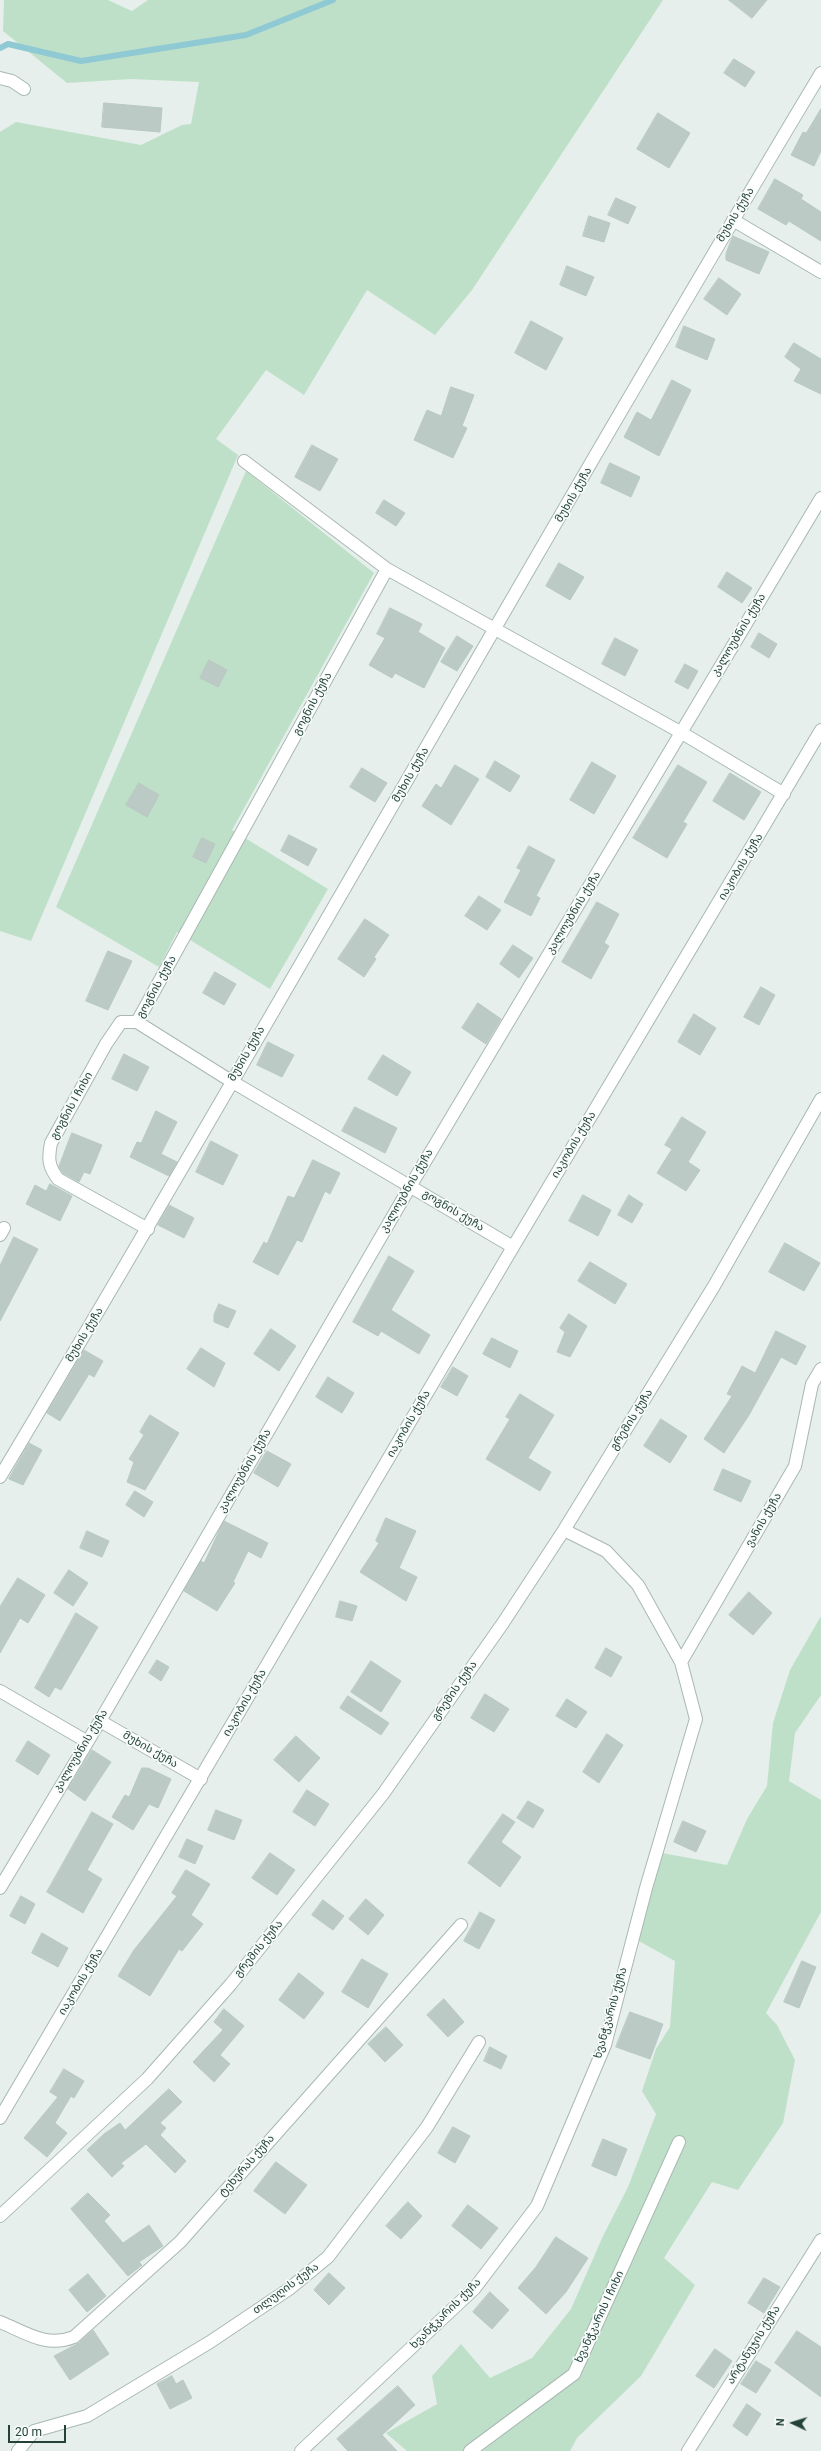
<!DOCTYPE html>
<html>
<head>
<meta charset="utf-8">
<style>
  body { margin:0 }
  #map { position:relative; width:821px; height:2451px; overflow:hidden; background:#e6efeb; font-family:Roboto,sans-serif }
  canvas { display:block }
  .north { position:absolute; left:773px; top:2403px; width:40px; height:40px; -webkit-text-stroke:3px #f7fbf9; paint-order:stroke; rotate:274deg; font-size:11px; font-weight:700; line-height:16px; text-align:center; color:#24423a }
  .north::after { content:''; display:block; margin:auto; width:14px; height:18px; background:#24423a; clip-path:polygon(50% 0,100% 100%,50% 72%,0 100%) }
  .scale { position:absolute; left:8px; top:2425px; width:58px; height:18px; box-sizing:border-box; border:2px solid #24423a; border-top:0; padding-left:5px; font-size:12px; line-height:14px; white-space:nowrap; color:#24423a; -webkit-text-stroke:3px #f7fbf9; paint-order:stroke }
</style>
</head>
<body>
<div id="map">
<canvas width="821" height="2451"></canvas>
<div class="north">N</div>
<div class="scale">20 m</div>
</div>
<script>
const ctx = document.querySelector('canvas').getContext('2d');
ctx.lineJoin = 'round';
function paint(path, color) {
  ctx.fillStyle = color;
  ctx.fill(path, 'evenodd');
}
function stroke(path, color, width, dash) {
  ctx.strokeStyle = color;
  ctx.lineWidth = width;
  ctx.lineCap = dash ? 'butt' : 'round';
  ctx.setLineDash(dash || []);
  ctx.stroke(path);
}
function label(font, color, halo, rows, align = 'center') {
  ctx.font = font + ' Roboto,"Noto Sans Georgian",sans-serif';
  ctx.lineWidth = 3.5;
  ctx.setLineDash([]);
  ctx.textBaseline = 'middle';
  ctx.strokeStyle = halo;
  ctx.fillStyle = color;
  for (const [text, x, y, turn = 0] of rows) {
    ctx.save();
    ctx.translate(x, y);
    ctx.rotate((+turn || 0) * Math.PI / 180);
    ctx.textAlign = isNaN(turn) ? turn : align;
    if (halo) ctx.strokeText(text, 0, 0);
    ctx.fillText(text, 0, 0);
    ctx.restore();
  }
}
paint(new Path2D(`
  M4,0H108L132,11L148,0H663L472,290L435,335L367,290L304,395L266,370L216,439L238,455L31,941L0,931V132L16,122L141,145L182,125L191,124L199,82L131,79L67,83L3,31Z
  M246,471L374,573L232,830L328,889L270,989L177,932L159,967L56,907Z
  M821,1616V1695L795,1733L789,1781L821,1800V1912L766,2013L777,2025L795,2060L783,2123L738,2190L712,2182L664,2258L695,2285L641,2376L577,2438L570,2451H407L386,2433L437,2404L432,2376L461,2344L490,2378L532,2358L571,2309L603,2236L628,2187L656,2114L642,2091L656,2049L670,2027L675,1961L637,1940L662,1853L727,1865L747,1819L767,1786L773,1723L790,1670Z`), '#bfe0c8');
stroke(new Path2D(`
  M0,48L8,44L81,61L246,35L333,0`), '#8ec9d4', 6);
const building = new Path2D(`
  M729,0H767L752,18Z
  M734,59L755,72L745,87L724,73Z
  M104,103L162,108L160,132L102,127Z
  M821,109V151L814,166L791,155L803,132L806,133Z
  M658,113L690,133L669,168L637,149Z
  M775,179L803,195L801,199L821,212V241L789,221L786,225L758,209Z
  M616,198L636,207L628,224L608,215Z
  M589,216L610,223L604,242L583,236Z
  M733,236L769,252L759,274L726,260V254Z
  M567,266L594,277L586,296L560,285Z
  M719,278L741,294L727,315L704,299Z
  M531,321L563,338L546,370L515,353Z
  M684,326L715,339L707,360L676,347Z
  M794,343L821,359V394L794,381L801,369L785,357Z
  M672,380L691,390L659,456L624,437L637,412L651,420Z
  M451,387L474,395L462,426L467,428L453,458L414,440L427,410L441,416Z
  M312,445L338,459L320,491L295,477Z
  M610,463L640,477L631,497L601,483Z
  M384,500L405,513L396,526L376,513Z
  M559,563L584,577L570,600L546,586Z
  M727,572L752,588L742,603L718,587Z
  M390,608L422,624L418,632L445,648L424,688L395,673L392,678L369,665L385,638L377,634Z
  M759,633L777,644L769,658L751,647Z
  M457,636L473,646L457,671L441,662Z
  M615,638L638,650L625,676L602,664Z
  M209,660L227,670L218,687L200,678Z
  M685,664L698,671L688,689L675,682Z
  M495,761L520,776L510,792L486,777Z
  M592,762L616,776L594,814L570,800Z
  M455,765L479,779L451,825L422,806L436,784L441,788Z
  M678,765L707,782L683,822L687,824L667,858L633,838Z
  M362,768L387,783L375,802L350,787Z
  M730,773L761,792L744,820L713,801Z
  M139,783L159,795L147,817L126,805Z
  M289,835L317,849L308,866L281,851Z
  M202,838L215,844L206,863L193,857Z
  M529,846L555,860L536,896L540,898L531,916L504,902L521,870L517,868Z
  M479,896L501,910L487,930L465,916Z
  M597,902L619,914L604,943L609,946L591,979L562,962Z
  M365,919L389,935L374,957L376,959L364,977L338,959Z
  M513,945L533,958L519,978L500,964Z
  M108,951L132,961L108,1010L86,1001Z
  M215,972L236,984L224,1005L203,993Z
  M761,987L775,995L759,1025L744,1017Z
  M478,1003L501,1019L486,1044L462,1028Z
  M694,1014L716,1028L700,1055L678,1042Z
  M268,1042L294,1055L282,1077L257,1065Z
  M124,1054L149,1067L137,1091L112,1079Z
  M383,1055L411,1072L397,1096L368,1079Z
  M355,1107L397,1128L385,1153L342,1131Z
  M156,1111L177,1122L161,1154L177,1162L169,1176L130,1157L137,1142L141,1143Z
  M682,1117L706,1132L688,1162L700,1170L686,1191L657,1173L672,1149L665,1145Z
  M72,1133L102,1145L90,1174L84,1172L79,1182L63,1173L59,1167Z
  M211,1141L238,1155L223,1185L196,1172Z
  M313,1160L340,1173L330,1194L325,1191L302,1242L297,1240L278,1275L253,1262L264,1242L267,1244L288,1196L294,1198Z
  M50,1184L72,1196L60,1221L26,1204L35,1185L46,1191Z
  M583,1195L611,1210L598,1236L569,1221Z
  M629,1195L643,1204L632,1223L618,1215Z
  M169,1205L194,1218L184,1238L158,1225Z
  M14,1237L38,1249L0,1321V1266Z
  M785,1243L820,1263L804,1291L769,1272Z
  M389,1256L414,1271L391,1310L430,1335L419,1354L381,1331L378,1336L353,1322Z
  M590,1262L627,1284L615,1304L578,1281Z
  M219,1304L236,1311L228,1328L214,1322V1315Z
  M569,1314L587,1326L570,1357L557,1352L565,1332L560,1328Z
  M271,1329L296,1346L279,1371L254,1354Z
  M776,1331L806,1346L796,1365L781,1357L749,1415L724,1453L704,1439L732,1396L727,1394L742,1366L755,1373Z
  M492,1338L518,1351L510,1368L483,1354Z
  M201,1348L225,1363L214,1387L187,1369Z
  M84,1350L103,1361L94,1377L89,1374L60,1421L47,1413Z
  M453,1367L468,1376L457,1396L441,1387Z
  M328,1377L354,1393L342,1413L316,1397Z
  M520,1394L554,1415L528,1458L551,1472L540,1491L486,1459L510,1419L506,1417Z
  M150,1415L179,1433L145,1490L127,1482L134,1462L129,1459L144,1435L140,1432Z
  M661,1419L687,1436L670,1463L644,1446Z
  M29,1443L42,1450L23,1485L9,1479Z
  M267,1451L291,1464L278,1487L254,1473Z
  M723,1469L751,1481L741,1502L714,1490Z
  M135,1491L153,1502L144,1517L126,1505Z
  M386,1518L416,1531L399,1568L417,1577L406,1601L360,1572L379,1543L376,1541Z
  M224,1521L268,1543L261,1558L248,1551L233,1582L235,1583L217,1611L184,1591L201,1561L204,1563Z
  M87,1531L109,1541L102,1557L80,1548Z
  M69,1570L88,1583L73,1606L54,1593Z
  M18,1578L45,1595L28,1623L20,1618L0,1653V1607Z
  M749,1592L772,1613L753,1635L729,1615Z
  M340,1601L357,1606L352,1621L336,1617Z
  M76,1613L98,1627L61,1690L55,1687L49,1697L35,1688Z
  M606,1648L622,1657L611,1677L595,1668Z
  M157,1660L169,1667L161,1681L149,1673Z
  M371,1661L401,1681L381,1712L351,1692Z
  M485,1694L509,1709L494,1732L471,1718Z
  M348,1696L389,1723L381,1735L340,1708Z
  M567,1699L587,1712L576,1728L556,1716Z
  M607,1734L623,1745L599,1783L583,1772Z
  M296,1736L320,1758L299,1782L274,1760Z
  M28,1741L50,1755L38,1775L16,1761Z
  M92,1750L111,1762L85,1801L68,1789Z
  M142,1768H148L171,1779L158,1808L149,1804L133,1830L112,1817L125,1795L129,1797Z
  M307,1790L329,1804L315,1826L293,1812Z
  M528,1801L544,1810L533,1828L517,1818Z
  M216,1810L242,1820L234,1840L208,1830Z
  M92,1812L113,1824L87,1870L102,1879L83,1913L47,1892Z
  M503,1814L515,1822L501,1842L521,1857L500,1887L468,1863Z
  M683,1821L706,1831L696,1852L674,1842Z
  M187,1839L203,1846L195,1864L179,1857Z
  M270,1853L295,1870L277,1895L252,1878Z
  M186,1870L210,1884L191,1915L203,1924L182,1951L179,1949L150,1996L118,1976L134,1950L177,1896L172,1893Z
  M21,1896L35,1904L25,1924L10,1916Z
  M366,1899L384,1915L368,1935L349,1919Z
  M323,1900L344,1916L333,1930L312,1915Z
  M480,1912L495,1920L479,1949L464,1941Z
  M42,1933L68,1948L58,1967L32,1953Z
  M362,1959L388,1974L368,2008L342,1992Z
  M802,1961L816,1967L799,2008L784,2002Z
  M299,1973L324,1993L304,2019L279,2000Z
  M444,1999L464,2022L448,2037L427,2015Z
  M224,2009L244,2026L220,2055L230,2064L214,2082L193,2062L223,2030L214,2022Z
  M630,2012L663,2024L650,2059L616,2047Z
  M386,2027L403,2045L385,2062L368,2044Z
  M490,2047L507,2056L501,2069L484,2061Z
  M64,2069L84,2081L74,2098L71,2096L55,2123L67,2133L47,2157L24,2138L58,2097L50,2092Z
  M169,2089L182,2102L160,2123L166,2128L160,2135L186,2161L175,2173L146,2144L121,2163L124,2166L112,2177L87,2150L104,2134L120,2123L125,2130Z
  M453,2127L470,2136L455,2163L438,2153Z
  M603,2139L627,2149L616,2176L592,2166Z
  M276,2162L307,2185L285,2214L254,2191Z
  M88,2193L110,2215L104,2221L123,2243L149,2225L163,2246L139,2262L142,2265L128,2276L71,2209Z
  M408,2202L422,2216L401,2239L386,2226Z
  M468,2205L498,2228L481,2249L452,2226Z
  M556,2237L588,2258L566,2292L546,2314L518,2288L536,2267Z
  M329,2273L345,2288L329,2305L314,2290Z
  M88,2274L106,2296L87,2312L69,2290Z
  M764,2278L780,2287L764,2313L748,2303Z
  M490,2292L509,2310L492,2329L473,2312Z
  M93,2330L109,2354L70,2380L54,2356L79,2343Z
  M797,2331L821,2347V2397L775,2363Z
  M715,2349L732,2361L714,2388L696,2376Z
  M756,2361L771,2370L756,2393L741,2384Z
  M172,2376L176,2384L183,2380L192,2398L170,2409L157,2384Z
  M398,2386L415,2405L382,2435L397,2451H348L337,2439Z
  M747,2404L761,2414L747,2436L733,2426Z`);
paint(building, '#bbcac4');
stroke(building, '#b8c9c2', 1);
const minor = new Path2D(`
  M0,78L12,81L24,89
  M733,220L821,272
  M244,461L387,569L682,733L784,794
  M137,1022L387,569
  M137,1022L231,1081L513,1247
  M137,1022H121L106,1044L51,1143C48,1158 48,1166 58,1179L148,1229
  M0,1235L4,1228
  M0,1477C278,1012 542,538 821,73
  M681,1662L795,1466L812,1384L821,1369
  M0,1691L86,1741
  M100,1721L201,1779
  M0,1888L100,1721L411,1185L821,498
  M0,2216L147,2079L231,1984L383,1794L503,1623L564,1530L714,1286L821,1099
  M0,2322C27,2333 46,2348 74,2337L180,2242L461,1925
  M18,2451L34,2431L87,2416L210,2342L289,2289L328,2257L427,2127L479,2042
  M301,2451L474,2289L537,2206L605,2045L646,1888L696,1719L681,1662L638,1585L606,1551L564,1530
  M470,2451L574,2374L679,2142
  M688,2451L821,2240`);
const tertiary = new Path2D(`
  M0,2118L513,1247L821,730`);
stroke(minor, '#a8b8b2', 14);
stroke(tertiary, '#a8b8b2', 14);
stroke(minor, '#fff', 12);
stroke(tertiary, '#fff', 12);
label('11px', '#24423a', '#f7fbf9', [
  ["მუხის ქუჩა",736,215,-59],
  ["მუხის ქუჩა",574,495,-60],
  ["კალოუბნის ქუჩა",739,635,-59],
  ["გოგნის ქუჩა",313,704,-62],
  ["მუხის ქუჩა",411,775,-60],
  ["იაკობის ქუჩა",741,867,-59],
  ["კალოუბნის ქუჩა",574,913,-59],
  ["გოგნის ქუჩა",157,987,-61],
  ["მუხის ქუჩა",247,1054,-60],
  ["გოგნის I ჩიხი",72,1106,-61],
  ["იაკობის ქუჩა",574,1145,-59],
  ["კალოუბნის ქუჩა",407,1191,-60],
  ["გოგნის ქუჩა",453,1211,31],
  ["მუხის ქუჩა",85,1335,-59],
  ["გრემის ქუჩა",632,1420,-58],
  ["იაკობის ქუჩა",409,1424,-60],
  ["კალოუბნის ქუჩა",245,1471,-60],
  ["ვანის ქუჩა",764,1520,-60],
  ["გრემის ქუჩა",455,1691,-55],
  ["იაკობის ქუჩა",245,1703,-60],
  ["მუხის ქუჩა",150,1750,30],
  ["კალოუბნის ქუჩა",81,1751,-59],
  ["გრემის ქუჩა",259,1949,-51],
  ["იაკობის ქუჩა",81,1982,-59],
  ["ხვანჭკარის ქუჩა",611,2013,-74],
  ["ტეხურას ქუჩა",247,2166,-49],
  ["თლუღის ქუჩა",286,2289,-36],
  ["ხვანჭკარის ქუჩა",446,2314,-45],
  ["ხვანჭკარის I ჩიხი",600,2317,-65],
  ["არტანუჯის ქუჩა",754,2345,-58]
]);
</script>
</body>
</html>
